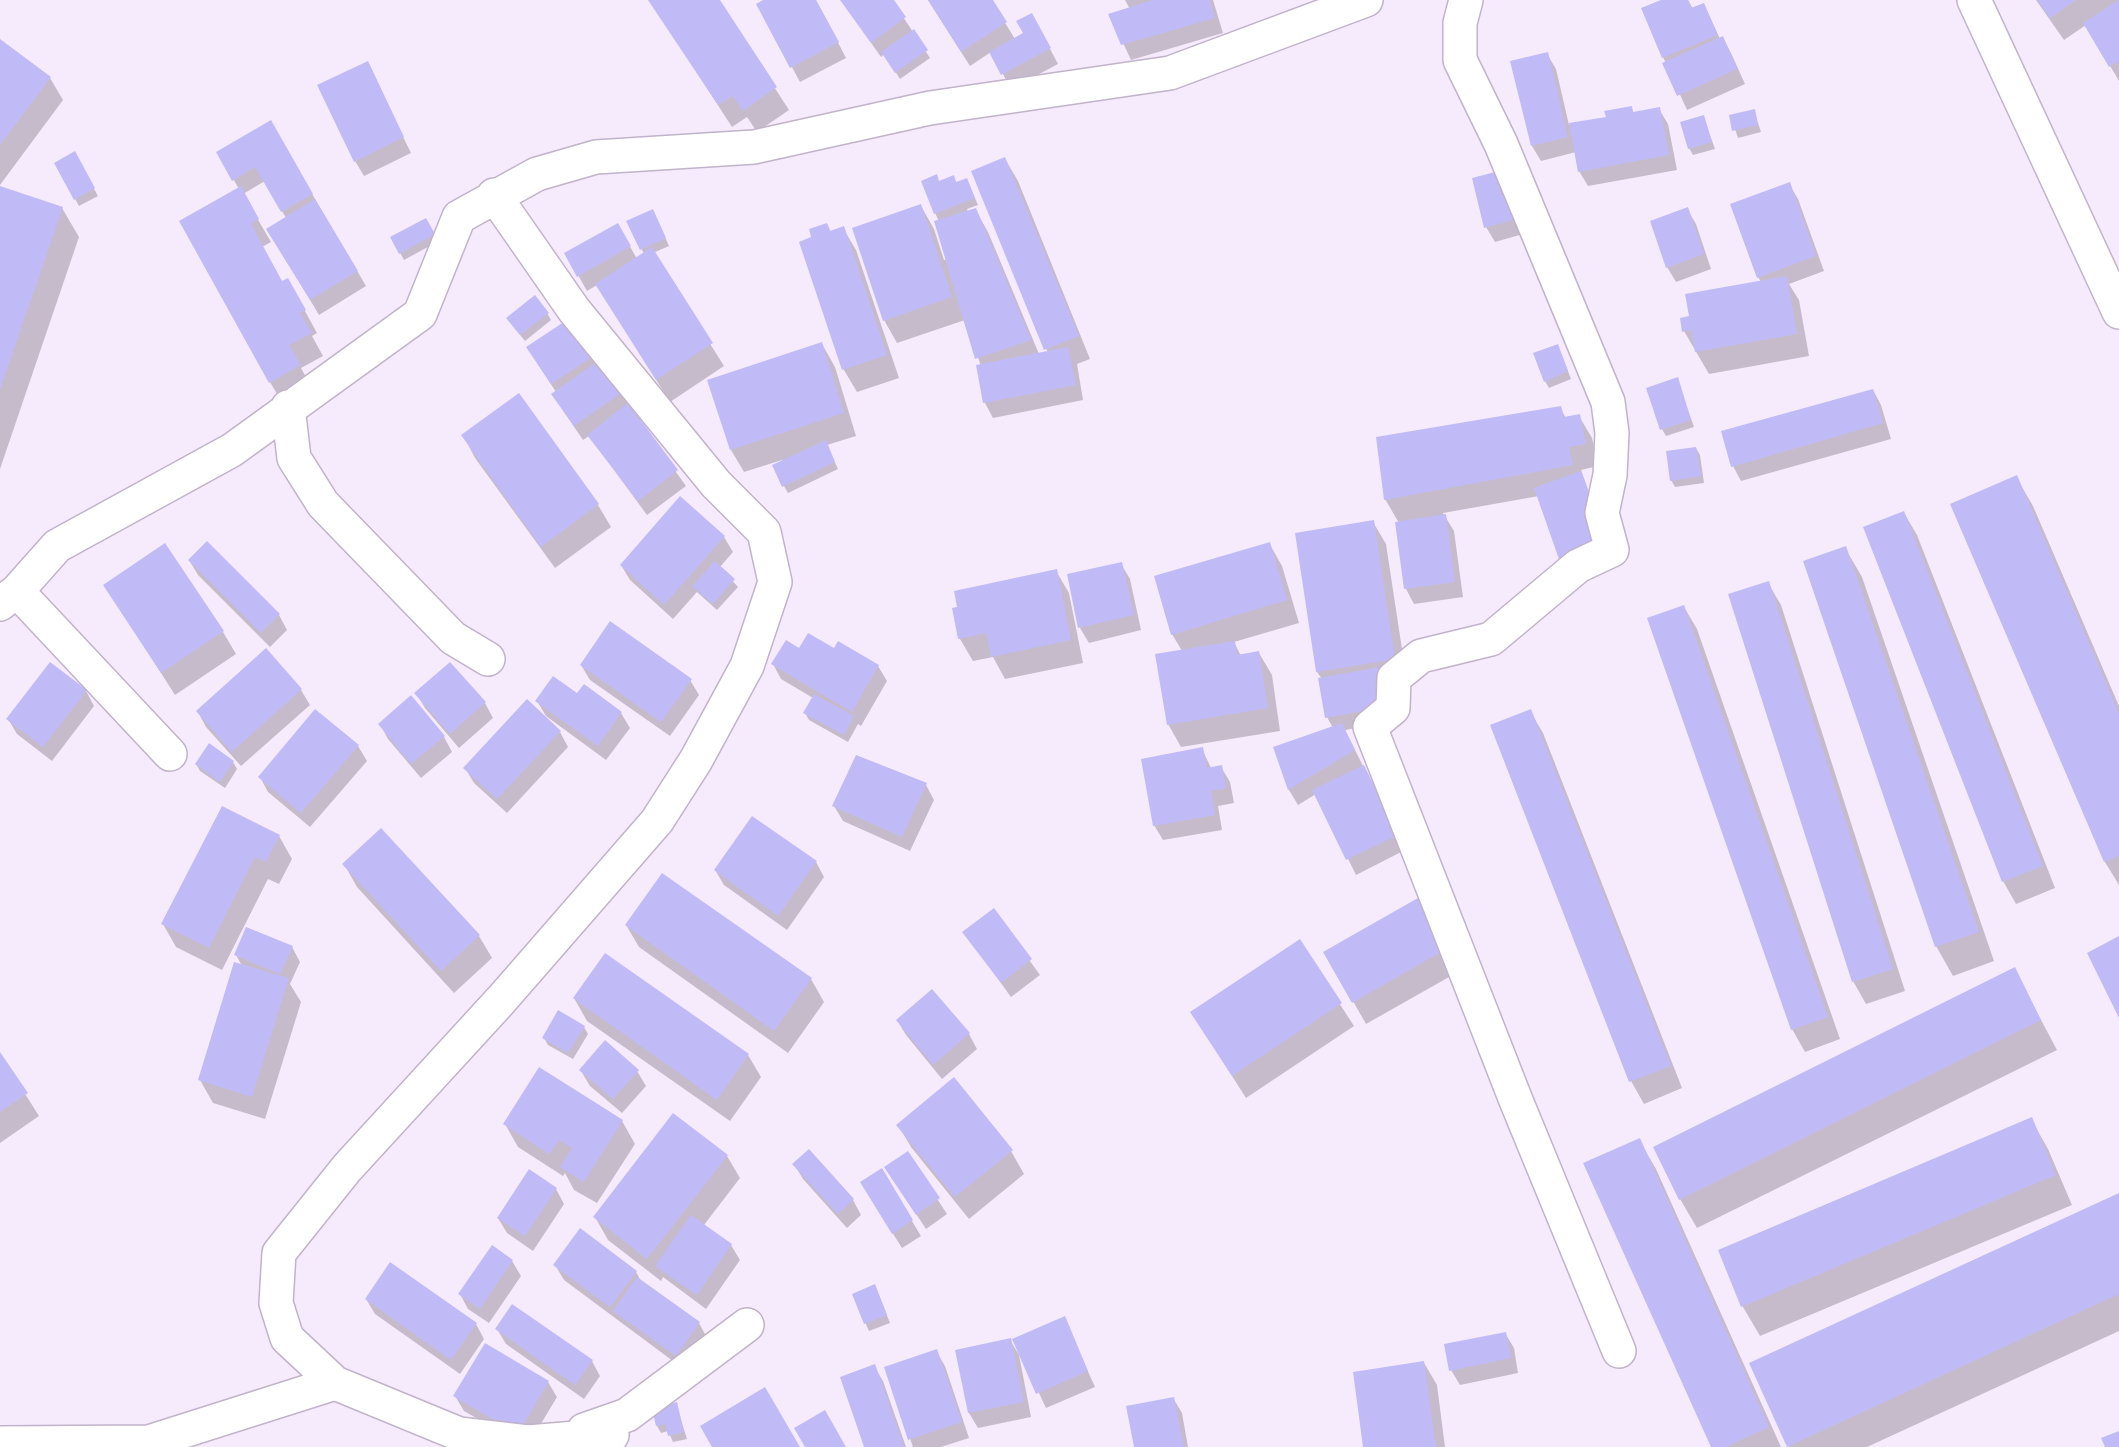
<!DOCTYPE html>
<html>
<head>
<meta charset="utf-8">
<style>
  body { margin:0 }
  canvas { display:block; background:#f6eafd }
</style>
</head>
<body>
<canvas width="2119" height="1447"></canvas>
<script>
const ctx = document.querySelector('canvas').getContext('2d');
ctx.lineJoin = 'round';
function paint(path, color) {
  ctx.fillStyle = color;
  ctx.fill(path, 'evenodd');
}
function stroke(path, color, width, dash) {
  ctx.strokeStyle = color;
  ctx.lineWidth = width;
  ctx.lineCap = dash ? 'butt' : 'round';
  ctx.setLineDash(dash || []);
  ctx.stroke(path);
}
paint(new Path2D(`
  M650,0H718L789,110L757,132L747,117L732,127Z
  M766,0H816L846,58L800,82L758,4Z
  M841,0H892L930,58L900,79L884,54L881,57Z
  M928,0H991L1015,39L1040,30L1058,64L1011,89L991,52L970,66Z
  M1125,0H1213L1223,33L1131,60L1110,15L1130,9Z
  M1665,0H1688L1693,9L1704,5L1720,39L1723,38L1731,53L1745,84L1687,110L1663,57Z
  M2036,0H2119V81L2086,25L2064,40Z
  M0,41L50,78L63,100L0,185Z
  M1547,54L1556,69L1569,125L1608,118L1631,108L1634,113L1659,109L1668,124L1677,170L1588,186L1579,171L1576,152L1541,161L1532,146Z
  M367,63L411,153L364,176L355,161Z
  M1754,111L1761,132L1738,138L1731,117Z
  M1703,116L1715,149L1693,155L1689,148Z
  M270,122L366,286L319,315L268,229L286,218L265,181L243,194L271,242L262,247L282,282L300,302L317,333L312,336L323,356L301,368L312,388L283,404L270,382L239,189L218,153Z
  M74,153L98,196L79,206L56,164Z
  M1005,159L1018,181L1090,359L1077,364L1083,400L993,418L985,403L978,366H981L965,320L897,343L884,320L921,206L934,229L944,260L947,259L939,221L935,213L940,183H957L967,180L978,205L967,209L968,212L975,209L988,232L1039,354L1048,353L973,172Z
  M1502,172L1523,234L1495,242L1486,227Z
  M1789,184L1798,199L1824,271L1789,284L1799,300L1809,356L1709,374L1684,331L1691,317L1761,282L1758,277Z
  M0,187L62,208L79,237L0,469Z
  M1687,209L1696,224L1711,269L1676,282L1667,267Z
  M656,217L669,246L653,253L724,366L670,402L597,285L587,291L566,254L618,225L637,259L644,254L628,221Z
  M425,220L437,242L404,260L392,238Z
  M827,224L831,232L843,228L856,250L899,378L857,392L844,370L801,243L813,238Z
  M547,313L551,320L525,341L512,325Z
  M570,320L634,405L630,408L686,486L647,515L589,436L583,440L562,409L553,394L556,392L537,363Z
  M822,344L835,367L856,436L827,445L838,469L788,493L784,486L782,460L744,472L731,450Z
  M1561,353L1571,379L1549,388L1545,381Z
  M1677,379L1694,427L1666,436L1662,429Z
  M1873,390L1881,405L1891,439L1741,481L1733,466Z
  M1560,408L1566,418L1579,416L1592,438L1598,466L1581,470L1614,561L1539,496L1443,513L1454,531L1463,597L1414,604L1406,589L1397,523H1399L1385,499Z
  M463,435L598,505L611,527L555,568L475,458Z
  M1696,448L1700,455L1704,483L1675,487L1671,480Z
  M2016,477L2033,506L2119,706V885L2105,862L1952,504Z
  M681,498L724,537L733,552L720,567L738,587L717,610L697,592L673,619L630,580L621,565Z
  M1904,513L1917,535L2055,888L2016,904L2003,881Z
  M1373,522L1386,544L1407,682L1395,721L1345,730L1405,850L1356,875L1316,794L1298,805L1289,790L1275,748L1333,728L1327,717L1322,679L1317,672Z
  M1269,543L1282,566L1299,623L1234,642L1241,656L1259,653L1272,675L1280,731L1181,747L1168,724L1182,651L1172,634Z
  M1845,548L1862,577L1994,961L1953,976L1936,946Z
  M189,560L279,615L287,630L270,647L198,575Z
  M1121,564L1130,579L1141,630L1089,643L1080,628Z
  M1056,571L1069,593L1083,663L1005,679L993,657L973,661L960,639L954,610Z
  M1768,583L1781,605L1905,991L1866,1004L1853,981Z
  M105,585L223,632L236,654L175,695Z
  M1684,607L1697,629L1840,1039L1805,1052L1792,1029Z
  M800,650H835L878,666L887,681L861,726L858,724L848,742L809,720L805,713L813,698L781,679L773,664Z
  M581,665L690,680L699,695L670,736L590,680Z
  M584,686L621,713L630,728L606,760L546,716L537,701L577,696Z
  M301,690L310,705L241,766L206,727L198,712Z
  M86,691L94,706L52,761L17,734L8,719Z
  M416,693L485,703L493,718L459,748L425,708Z
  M315,711L358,746L367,761L310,827L268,792L260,777Z
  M1530,711L1543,733L1682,1088L1644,1104L1631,1081Z
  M380,724L444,737L452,752L421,778L388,739Z
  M560,732L568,747L507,813L474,783L465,768Z
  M209,745L233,762L237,769L225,788L200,771L196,764Z
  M1202,749L1211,768L1221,767L1230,782L1234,803L1218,806L1222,830L1163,840L1154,825Z
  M926,785L934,800L910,851L843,821L834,806Z
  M279,836L292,859L279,884L268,879L222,970L176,947L163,924Z
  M816,862L824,877L787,930L724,885L715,870Z
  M344,864L479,936L492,958L454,993L357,887Z
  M1424,896L1465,968L1366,1024L1325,952Z
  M993,910L1040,975L1011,997L964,932Z
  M626,925L811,979L824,1002L788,1053L639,947Z
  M1299,941L1354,1026L1246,1098L1192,1013Z
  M292,947L300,962L290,984L301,1002L265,1119L213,1103L200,1080L242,966L236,955Z
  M2014,969L2057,1050L1697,1228L1680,1199Z
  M574,998L748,1055L761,1077L730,1121L587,1021Z
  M897,1020L969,1034L977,1049L942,1079L906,1035Z
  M584,1027L588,1034L573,1059L548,1045L544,1038Z
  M0,1054L39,1116L0,1143Z
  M581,1071H637L646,1086L622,1113L590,1086Z
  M2031,1119L2048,1149L2072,1205L1760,1336L1743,1307L1720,1251Z
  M622,1121L635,1144L597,1203L574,1190L565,1173L563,1176L518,1147L505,1124Z
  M898,1125L1011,1151L1024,1174L969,1219L911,1147Z
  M1639,1140L1656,1169L1781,1447H1712Z
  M809,1151L853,1200L861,1215L847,1228L803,1179L794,1164Z
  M907,1153L947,1214L926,1229L886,1168Z
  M727,1156L740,1178L704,1225L731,1245L740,1260L706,1309L663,1277L661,1281L608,1240L595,1217Z
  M881,1170L921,1236L902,1248L870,1197Z
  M556,1189L564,1204L533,1251L507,1233L498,1218Z
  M2119,1195V1331L1867,1447H1789L1751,1364Z
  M492,1247L512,1261L521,1276L489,1323L468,1309L460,1294Z
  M555,1265L636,1272L642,1283L699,1323L707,1338L685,1370L564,1280Z
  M878,1293L890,1323L869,1331L853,1295Z
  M366,1299L476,1324L484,1339L460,1374L375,1314Z
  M1064,1318L1095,1387L1046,1408L1014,1340Z
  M497,1329L592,1361L600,1376L584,1399L506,1344Z
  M1505,1333L1514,1348L1518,1373L1460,1385L1451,1370Z
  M1010,1340L1019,1355L1031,1417L978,1428L969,1413L956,1351Z
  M936,1351L945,1366L969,1438L941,1447H913L886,1368Z
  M1424,1363L1437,1385L1445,1447H1365Z
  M874,1366L883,1381L906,1447H866Z
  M548,1382L557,1397L527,1447L464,1411L455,1396Z
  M1173,1398L1182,1413L1188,1447H1136Z
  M676,1404L687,1439L673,1442L668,1431L661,1433L657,1426Z`), '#0003');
paint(new Path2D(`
  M648,0H720L777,87L743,111L733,96L718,105Z
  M763,0H816L839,42L790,68L756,4Z
  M840,0H894L906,17L871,43Z
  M928,0H993L1007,22L961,52Z
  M1153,0H1210L1215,18L1121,45L1108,14Z
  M1661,0H1688L1691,8L1704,3L1718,35L1662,58L1641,8Z
  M2037,0H2076L2050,18Z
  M2119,0V61L2109,67L2083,23Z
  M1032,13L1051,48L1001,75L989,52L1023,33L1016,21Z
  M914,29L928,50L895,73L881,52Z
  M1723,36L1737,69L1677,96L1662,63Z
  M0,39L51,77L0,145Z
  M1548,52L1568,137L1531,146L1510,61Z
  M368,61L404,137L354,162L317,85Z
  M1632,106L1633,112L1660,107L1669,155L1578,172L1569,123L1606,117L1604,111Z
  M1755,109L1758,125L1732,131L1729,115Z
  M1704,115L1712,142L1688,149L1680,122Z
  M271,120L313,194L281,212L255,167L232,181L216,152Z
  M75,151L95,188L74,200L54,163Z
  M1005,157L1079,336L1044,350L971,171Z
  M1503,170L1516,219L1484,228L1472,178Z
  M937,174L939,181L954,175L956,182L967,178L975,198L934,214L921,181Z
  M1790,182L1816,256L1757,278L1730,204Z
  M0,186L63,207L0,390Z
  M241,186L259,219L251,224L282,281L288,278L306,310L300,313L312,333L289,345L301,365L269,383L179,221Z
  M315,199L358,271L310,300L266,229Z
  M921,204L952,297L883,321L852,228Z
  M1688,207L1704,254L1666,268L1650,221Z
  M976,208L1031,340L975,359L934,221Z
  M653,209L666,238L640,250L626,221Z
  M426,218L435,234L399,254L390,237Z
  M618,223L631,246L577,277L564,253Z
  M827,223L830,231L844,226L887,355L842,370L799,242L811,237L809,229Z
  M652,247L713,343L656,380L595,284Z
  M1787,276L1797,334L1695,352L1691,330L1682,332L1680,318L1689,316L1685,294Z
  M535,295L549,313L520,335L506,318Z
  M570,318L595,355L551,384L526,347Z
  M822,342L844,413L730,450L707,380Z
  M1558,344L1568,371L1544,382L1533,353Z
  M1068,347L1076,385L983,403L976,365Z
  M604,357L627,389L574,426L551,394Z
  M1678,377L1691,420L1660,430L1646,388Z
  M1873,389L1883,423L1731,467L1721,431Z
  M519,393L599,504L541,547L461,435Z
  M628,403L678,470L638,501L587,435Z
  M1561,406L1564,417L1580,414L1586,444L1569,447L1573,465L1384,500L1376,437Z
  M826,440L835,462L782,487L772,465Z
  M1696,447L1701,476L1670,481L1666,451Z
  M1581,471L1607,546L1560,562L1534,488Z
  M2017,475L2119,713V856L2104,862L1950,504Z
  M680,496L725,536L664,605L620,565Z
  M1904,511L2043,866L2002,882L1863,527Z
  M1446,514L1455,582L1404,589L1395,522Z
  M1374,520L1395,659L1316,672L1295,533Z
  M207,541L280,614L261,633L188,560Z
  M1270,542L1287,600L1171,635L1154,576Z
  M165,543L224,631L161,673L103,585Z
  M1846,546L1979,932L1935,947L1803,561Z
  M715,561L735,579L713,604L692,586Z
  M1122,562L1134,615L1078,628L1067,574Z
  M1057,569L1071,640L991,657L986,633L958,639L952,608L957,607L954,591Z
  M1769,581L1893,969L1852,982L1728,594Z
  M1684,605L1828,1017L1791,1030L1647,618Z
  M610,621L692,679L661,722L580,665Z
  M808,633L834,648L838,641L879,665L852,712L771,664L786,640L799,648Z
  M1235,641L1237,655L1259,651L1268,708L1167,725L1155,654Z
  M266,648L302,689L232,752L196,711Z
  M50,662L87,690L43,747L6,719Z
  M450,662L486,702L450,734L414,693Z
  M1381,667L1388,706L1325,718L1318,678Z
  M553,676L577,693L584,684L622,712L598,746L535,701Z
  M814,694L854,716L844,735L803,713Z
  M411,695L445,736L411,764L378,724Z
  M527,699L561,731L497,799L463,768Z
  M315,709L359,745L301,813L258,777Z
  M1531,709L1671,1066L1629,1082L1490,725Z
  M1342,723L1355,750L1288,790L1273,747Z
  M209,743L234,761L220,782L195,764Z
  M1203,747L1207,768L1222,765L1226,788L1211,791L1215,815L1153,826L1141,759Z
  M856,755L927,783L902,837L832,806Z
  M1364,765L1398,835L1346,860L1312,790Z
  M222,806L280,835L266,862L255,857L209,948L161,924Z
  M752,816L817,861L778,916L714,870Z
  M381,828L480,935L441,971L342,864Z
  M662,873L812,978L774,1031L625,925Z
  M1425,894L1453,945L1352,1003L1323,952Z
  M994,908L1032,959L1001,983L962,932Z
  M246,927L293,946L280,974L234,955Z
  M2119,936V1018L2087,953Z
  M1300,939L1342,1003L1232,1076L1190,1012Z
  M605,953L749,1054L717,1100L573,998Z
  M234,962L289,978L252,1097L198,1080Z
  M2015,967L2041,1020L1679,1200L1653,1147Z
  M932,989L970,1033L933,1065L896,1020Z
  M558,1010L585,1026L568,1053L542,1038Z
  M605,1040L639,1070L613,1099L579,1070Z
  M0,1052L28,1093L0,1112Z
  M539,1067L623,1120L584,1182L560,1167L572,1148L559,1140L549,1154L503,1124Z
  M954,1077L1013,1150L955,1197L896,1125Z
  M673,1113L728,1155L647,1259L593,1217Z
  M2032,1117L2056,1175L1741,1307L1718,1250Z
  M1640,1138L1769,1427L1726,1447H1711L1583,1163Z
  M809,1149L854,1199L838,1214L792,1164Z
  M908,1151L940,1198L916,1215L884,1167Z
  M882,1168L913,1220L892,1234L860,1182Z
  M529,1169L557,1188L525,1236L497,1218Z
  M2119,1193V1294L1787,1447L1749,1363Z
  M691,1215L732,1244L697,1295L655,1266Z
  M580,1228L637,1271L610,1307L553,1265Z
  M492,1245L513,1260L480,1309L458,1294Z
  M390,1262L477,1323L451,1360L365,1299Z
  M637,1277L700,1322L676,1356L613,1311Z
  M875,1284L887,1315L864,1324L852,1294Z
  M512,1304L593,1360L575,1385L495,1329Z
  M1065,1316L1088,1371L1036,1394L1012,1339Z
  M1506,1332L1511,1358L1449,1371L1444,1344Z
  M1011,1338L1024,1402L968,1413L955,1350Z
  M485,1343L549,1381L518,1434L453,1396Z
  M937,1349L962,1422L908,1440L884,1367Z
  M1424,1361L1436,1447H1363L1353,1372Z
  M875,1364L904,1447H864L840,1377Z
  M765,1387L800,1447H712L700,1426Z
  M1174,1397L1184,1447H1134L1126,1406Z
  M677,1402L684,1432L668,1436L665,1424L656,1426L652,1408Z
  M825,1410L846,1447H805L794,1428Z
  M2119,1431V1447H2105L2101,1438Z`), '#c0bbf7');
const minor = new Path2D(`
  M1466,0L1460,23V60L1501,144L1608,402L1612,433L1610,475L1602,513L1612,550L1578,566L1491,639L1421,656L1394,678L1393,708L1370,727L1515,1098L1619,1351
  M1974,0L2119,312
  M494,195L574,310L716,484L764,532L775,582L747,666L696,760L657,821L502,999L347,1168L279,1253L276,1303L287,1338L335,1383L459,1434L528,1442L612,1435
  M288,407L294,458L323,504L453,638L488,659
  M17,591L170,754
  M0,604L17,591L57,546L232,450L420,314L459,217L537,174L596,157L754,147L930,108L1170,73L1366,0
  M584,1430L627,1415L747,1325
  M0,1443L149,1442L335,1383`);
stroke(minor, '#c1b3c9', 36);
stroke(minor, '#fff', 33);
</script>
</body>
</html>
